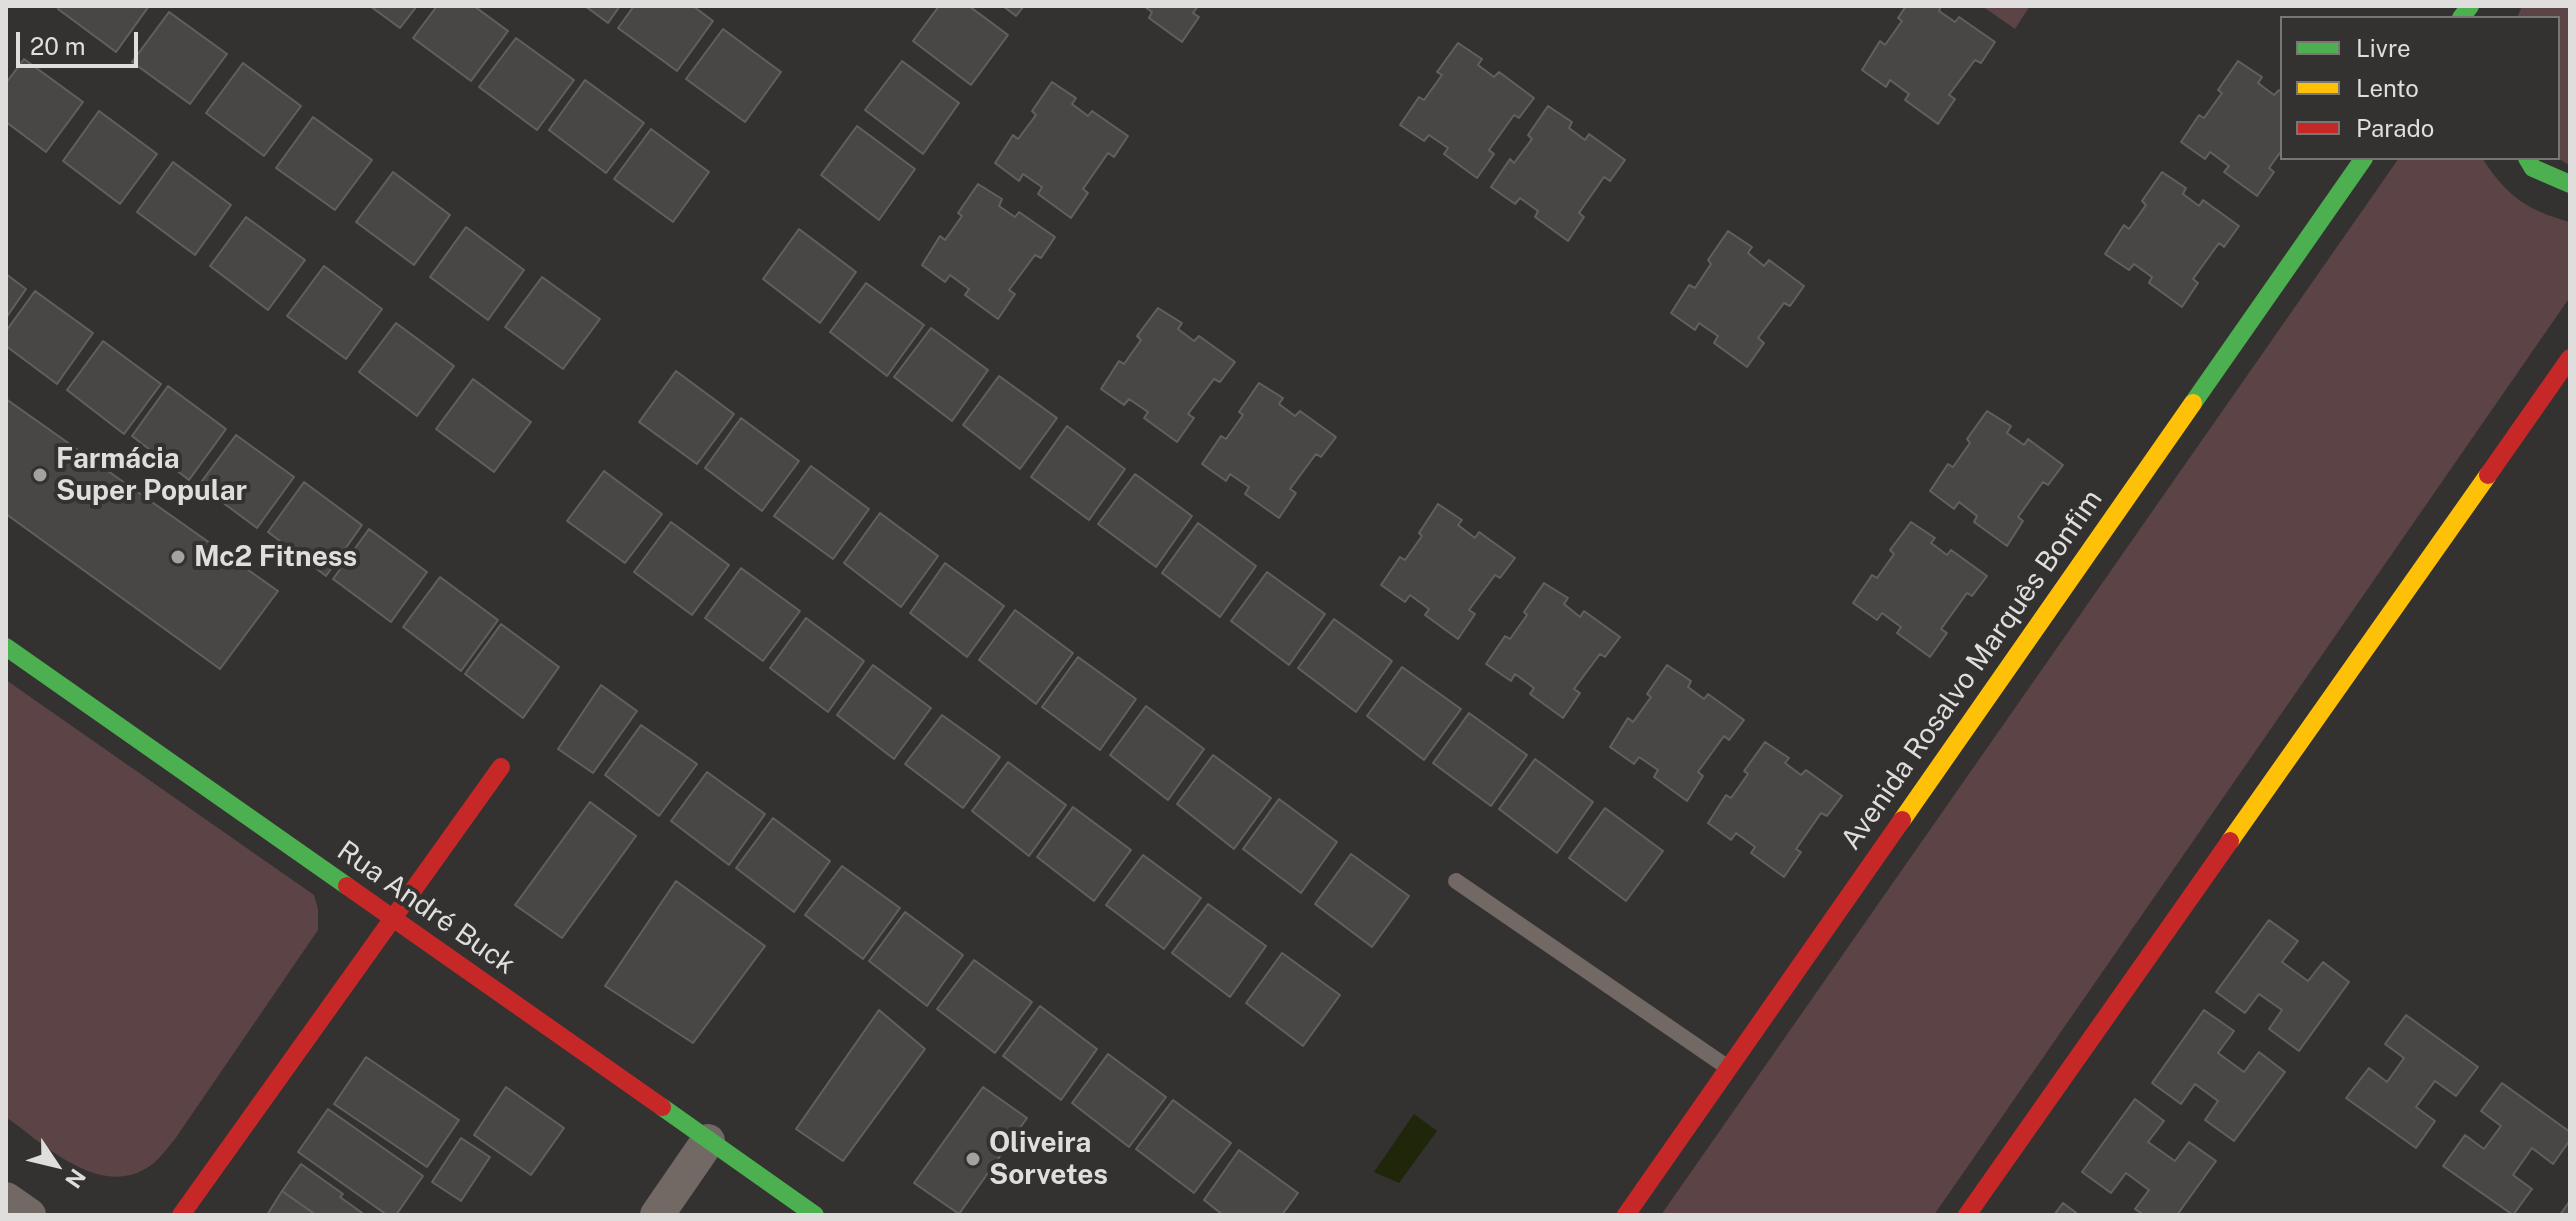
<!DOCTYPE html>
<html>
<head>
<meta charset="utf-8">
<style>
  body { margin:0 }
  #map { position:relative; width:2576px; height:1221px; overflow:hidden; background:#333231; font-family:"Public Sans",sans-serif }
  canvas { display:block }
  .frame { position:absolute; inset:0; border:8px solid #dfdedd; pointer-events:none }
  .legend { position:absolute; left:2280px; top:16px; width:280px; height:144px; box-sizing:border-box; background:#343230; border:2px solid #787775; margin:0; padding:10px 14px; list-style:none; font-size:24px; color:#dfdedd }
  .legend li { display:flex; align-items:center; gap:16px; height:40px }
  .legend b { width:40px; border:2px solid #787775 }
  .north { position:absolute; left:16px; top:1125px; width:80px; height:80px; -webkit-text-stroke:6px #343230; paint-order:stroke; rotate:125deg; font-size:22px; font-weight:700; line-height:32px; text-align:center; color:#dfdedd }
  .north::after { content:''; display:block; margin:auto; width:28px; height:36px; background:#dfdedd; clip-path:polygon(50% 0,100% 100%,50% 72%,0 100%) }
  .scale { position:absolute; left:16px; top:32px; width:122px; height:36px; box-sizing:border-box; border:4px solid #dfdedd; border-top:0; padding-left:10px; font-size:24px; line-height:28px; white-space:nowrap; color:#dfdedd; -webkit-text-stroke:6px #343230; paint-order:stroke }
</style>
</head>
<body>
<div id="map">
<canvas width="2576" height="1221"></canvas>
<div class="frame"></div>
<ul class="legend">
<li><b style="height:10px;background:#4caf50"></b>Livre</li>
<li><b style="height:10px;background:#ffc107"></b>Lento</li>
<li><b style="height:10px;background:#c62828"></b>Parado</li>
</ul>
<div class="north">N</div>
<div class="scale">20 m</div>
</div>
<script>
const ctx = document.querySelector('canvas').getContext('2d');
ctx.lineJoin = 'round';
function paint(path, color) {
  ctx.fillStyle = color;
  ctx.fill(path, 'evenodd');
}
function stroke(path, color, width, dash) {
  ctx.strokeStyle = color;
  ctx.lineWidth = width;
  ctx.lineCap = dash ? 'butt' : 'round';
  ctx.setLineDash(dash || []);
  ctx.stroke(path);
}
function label(font, color, halo, rows, align = 'center') {
  ctx.font = font + ' "Public Sans",sans-serif';
  ctx.lineWidth = 8;
  ctx.setLineDash([]);
  ctx.textBaseline = 'middle';
  ctx.strokeStyle = halo;
  ctx.fillStyle = color;
  for (const [text, x, y, turn = 0] of rows) {
    ctx.save();
    ctx.translate(x, y);
    ctx.rotate((+turn || 0) * Math.PI / 180);
    ctx.textAlign = isNaN(turn) ? turn : align;
    if (halo) ctx.strokeText(text, 0, 0);
    ctx.fillText(text, 0, 0);
    ctx.restore();
  }
}
paint(new Path2D(`
  M1982,6H2030L2015,29Z
  M2522,6H2570V166L2558,158V18H2517Z
  M2399,158H2482C2507,196 2526,210 2570,222V297L1934,1215H1661Z
  M6,680L314,895L318,909V930L175,1139C167,1148 159,1160 150,1166C100,1200 44,1144 6,1117Z`), '#5c4346');
paint(new Path2D(`
  M1414,1114L1437,1131L1399,1183L1374,1172Z`), '#1f2609');
const building = new Path2D(`
  M59,6H149L116,52L58,9Z
  M370,6H417L400,28Z
  M437,6H474L508,31L471,81L413,38Z
  M585,6H620L608,23Z
  M634,6H693L713,21L677,71L618,28Z
  M939,6H969L1008,35L971,85L913,41Z
  M1003,6H1024L1016,16Z
  M1144,6H1198L1193,13L1199,17L1182,42L1149,18L1152,12Z
  M1906,6H1941L1939,11L1955,22L1959,17L1995,42L1981,63L1975,60L1949,95L1955,99L1938,124L1905,100L1909,94L1890,80L1886,87L1862,70L1880,41L1885,45L1902,21L1898,18Z
  M169,12L227,54L190,104L132,62Z
  M723,29L781,72L745,122L686,79Z
  M516,38L574,80L537,130L479,87Z
  M1458,43L1482,59L1478,65L1494,77L1499,72L1534,98L1519,118L1514,115L1489,150L1494,154L1477,178L1444,154L1448,148L1429,135L1424,141L1400,125L1419,97L1424,100L1442,75L1437,72Z
  M24,59L83,102L46,152L6,122V83Z
  M902,61L959,103L923,154L865,110Z
  M2238,61L2262,77L2258,83L2274,95L2279,90L2282,92V150L2269,168L2274,172L2257,196L2224,172L2229,166L2210,152L2205,159L2181,142L2199,115L2204,118L2222,93L2218,90Z
  M243,63L301,106L264,156L206,113Z
  M585,80L644,123L606,173L549,130Z
  M1052,82L1076,98L1072,104L1088,116L1092,111L1128,136L1114,157L1108,153L1083,189L1088,193L1071,218L1038,194L1042,187L1023,174L1019,181L995,163L1013,135L1018,139L1036,115L1032,111Z
  M1548,106L1572,122L1569,128L1585,140L1589,134L1625,160L1610,181L1604,177L1579,213L1584,217L1568,241L1535,217L1538,211L1520,198L1515,204L1491,187L1510,159L1514,163L1532,139L1528,135Z
  M99,111L157,154L120,204L63,161Z
  M313,117L372,160L335,210L276,168Z
  M857,126L915,169L879,220L821,175Z
  M651,129L709,172L673,222L614,179Z
  M173,162L231,205L195,255L137,212Z
  M393,172L450,215L414,265L356,222Z
  M2162,172L2186,188L2183,194L2199,206L2203,200L2239,226L2224,247L2219,243L2193,279L2198,283L2182,307L2149,283L2152,277L2134,264L2129,270L2105,254L2124,225L2129,229L2146,205L2142,201Z
  M978,184L1002,199L999,206L1015,217L1019,212L1055,237L1041,258L1035,255L1009,290L1015,294L998,319L965,295L969,289L950,275L945,282L922,265L940,236L945,240L962,216L958,213Z
  M246,217L305,260L268,310L210,266Z
  M466,227L524,270L488,320L430,277Z
  M799,229L856,272L820,323L763,279Z
  M1728,231L1752,247L1748,253L1764,266L1769,260L1804,286L1790,306L1784,303L1758,338L1764,343L1747,367L1714,343L1718,336L1699,323L1695,330L1671,313L1689,285L1695,288L1711,264L1708,260Z
  M324,266L382,309L346,359L287,316Z
  M6,274L26,289L6,318Z
  M542,277L600,319L563,369L505,327Z
  M866,283L924,325L887,376L830,332Z
  M35,291L93,333L57,384L6,346V331Z
  M1158,308L1182,323L1178,329L1194,341L1199,336L1235,362L1220,382L1214,379L1188,414L1194,418L1177,442L1144,418L1148,412L1129,399L1124,405L1101,389L1119,361L1124,364L1141,340L1137,336Z
  M396,323L454,366L417,416L359,372Z
  M931,328L988,370L952,421L894,377Z
  M103,341L161,384L124,434L67,390Z
  M676,371L734,414L697,464L639,422Z
  M999,376L1057,418L1020,469L963,425Z
  M473,379L531,422L494,472L436,429Z
  M1259,383L1283,398L1279,404L1295,416L1300,411L1336,437L1321,457L1316,454L1290,489L1296,493L1279,518L1245,494L1249,487L1230,474L1226,481L1202,464L1221,436L1226,439L1243,415L1239,412Z
  M168,386L226,429L189,480L132,436Z
  M6,399L278,591L220,669L6,514Z
  M1987,411L2011,426L2007,433L2024,445L2028,439L2063,465L2048,485L2043,482L2018,517L2023,521L2007,546L1974,522L1977,516L1959,502L1954,509L1930,491L1948,464L1953,467L1970,443L1967,439Z
  M741,418L799,461L762,511L705,468Z
  M1067,426L1125,469L1089,520L1031,477Z
  M236,435L294,477L257,528L199,485Z
  M811,466L869,509L833,559L774,516Z
  M604,471L662,514L625,563L567,521Z
  M1135,474L1192,516L1156,567L1098,524Z
  M304,482L362,525L326,576L268,532Z
  M1438,504L1462,520L1458,525L1475,538L1479,532L1515,558L1500,578L1495,575L1469,610L1475,614L1458,639L1425,615L1429,609L1410,595L1405,602L1381,585L1400,557L1405,560L1422,536L1419,533Z
  M880,513L938,556L901,607L844,563Z
  M671,522L729,565L692,615L634,572Z
  M1911,522L1935,538L1931,543L1947,555L1951,550L1987,576L1972,596L1967,593L1941,629L1947,633L1930,657L1897,633L1901,627L1882,613L1877,620L1853,603L1872,575L1877,578L1894,554L1890,550Z
  M1198,523L1256,566L1220,617L1162,573Z
  M369,529L427,572L391,622L333,579Z
  M945,563L1004,606L967,657L910,613Z
  M741,568L800,611L763,661L705,618Z
  M1267,572L1325,614L1289,665L1231,621Z
  M440,577L498,620L461,671L403,627Z
  M1544,583L1568,598L1564,604L1580,617L1584,611L1620,637L1605,657L1600,654L1574,689L1580,693L1563,718L1530,694L1534,688L1515,674L1511,681L1486,664L1505,636L1510,639L1527,615L1524,612Z
  M1015,610L1073,653L1036,704L979,660Z
  M806,618L864,661L828,712L770,668Z
  M1334,619L1392,661L1356,712L1298,668Z
  M501,624L559,667L523,718L465,674Z
  M1078,657L1136,699L1100,750L1042,707Z
  M873,665L931,708L894,759L837,715Z
  M1667,665L1691,681L1688,687L1704,699L1708,694L1744,720L1729,740L1724,736L1698,772L1703,776L1687,801L1654,777L1658,770L1639,757L1634,764L1610,747L1628,718L1633,722L1651,697L1647,694Z
  M1402,667L1461,709L1424,760L1367,716Z
  M601,685L637,711L593,773L558,749Z
  M1146,706L1204,749L1168,800L1110,755Z
  M1469,713L1527,755L1491,806L1433,763Z
  M942,715L1000,757L963,808L905,764Z
  M641,725L697,764L659,816L605,775Z
  M1765,742L1789,758L1785,763L1801,775L1806,770L1842,796L1827,816L1821,813L1796,849L1801,852L1784,877L1751,853L1755,847L1736,833L1731,840L1708,823L1726,795L1731,798L1748,774L1744,771Z
  M1213,755L1271,798L1234,849L1177,804Z
  M1535,759L1593,802L1557,853L1499,809Z
  M1008,762L1066,805L1029,856L972,811Z
  M707,772L765,814L729,865L671,821Z
  M1279,799L1337,842L1301,893L1243,849Z
  M590,802L636,836L562,938L515,905Z
  M1073,807L1131,850L1094,901L1037,857Z
  M1605,808L1663,851L1626,901L1569,858Z
  M773,818L830,861L794,912L736,868Z
  M1351,854L1409,896L1372,947L1315,904Z
  M1143,855L1201,898L1164,949L1106,905Z
  M842,866L900,908L863,959L805,915Z
  M676,881L765,946L693,1043L605,986Z
  M1208,904L1266,946L1230,997L1172,953Z
  M905,912L963,955L927,1006L869,961Z
  M2269,920L2298,941L2282,962L2308,981L2323,962L2349,982L2299,1051L2269,1029L2282,1010L2259,994L2245,1013L2216,992Z
  M1282,953L1340,995L1303,1046L1246,1003Z
  M974,960L1032,1002L995,1053L937,1009Z
  M1040,1006L1097,1049L1061,1100L1003,1056Z
  M879,1010L925,1049L843,1161L796,1129Z
  M2204,1010L2234,1031L2218,1053L2244,1072L2259,1052L2285,1072L2234,1141L2205,1120L2218,1101L2195,1084L2181,1104L2152,1083Z
  M2406,1015L2478,1067L2456,1096L2435,1081L2416,1107L2435,1121L2416,1148L2346,1098L2369,1068L2387,1082L2404,1058L2385,1044Z
  M1108,1054L1166,1097L1129,1147L1072,1103Z
  M366,1057L459,1120L427,1167L334,1104Z
  M2502,1083L2570,1132V1140L2553,1164L2532,1148L2513,1175L2532,1189L2513,1215L2443,1166L2465,1135L2484,1149L2501,1126L2481,1111Z
  M506,1087L564,1128L531,1175L474,1135Z
  M983,1087L1027,1118L959,1214L914,1183Z
  M2135,1099L2164,1121L2148,1142L2175,1161L2189,1142L2216,1161L2177,1215H2144L2135,1209L2149,1190L2126,1173L2111,1193L2082,1172Z
  M1173,1100L1231,1143L1194,1193L1136,1149Z
  M328,1109L423,1176L396,1215H387L298,1152Z
  M461,1138L490,1157L461,1201L432,1182Z
  M1239,1150L1298,1193L1282,1215H1223L1204,1200Z
  M301,1164L343,1194L340,1197L365,1215H316L282,1191Z
  M282,1191L316,1215H267Z
  M2569,1202L2570,1215H2560Z
  M2063,1203L2079,1215H2054Z`);
paint(building, '#484746');
stroke(building, '#61605f', 2);
stroke(new Path2D(`
  M1456,881L1727,1067`), '#726864', 16);
stroke(new Path2D(`
  M6,1199L29,1215
  M657,1215L708,1141`), '#726864', 34);
stroke(new Path2D(`
  M2461,18L2470,6
  M2527,158L2533,168L2570,184
  M2193,403L2364,158
  M6,647L347,886
  M662,1107L815,1215`), '#4caf50', 18);
stroke(new Path2D(`
  M1902,820L2193,403
  M2230,841L2488,475`), '#ffc107', 18);
stroke(new Path2D(`
  M2488,475L2570,358
  M347,886L662,1107
  M181,1215L501,767
  M1626,1215L1902,820
  M1967,1215L2230,841`), '#c62828', 18);
for (const [x, y, r, color] of [
  [40,475,8,"#a3a2a1"],
  [178,557,8,"#a3a2a1"],
  [973,1159,8,"#a3a2a1"]
]) {
  const dot = new Path2D();
  dot.arc(x, y, r, 0, 2 * Math.PI);
  ctx.fillStyle = color;
  ctx.fill(dot);
  stroke(dot, '#343230', 3);
}
label('bold 28px', '#dfdedd', '#343230', [
  ["Farmácia",56,459],
  ["Super Popular",56,491],
  ["Mc2 Fitness",194,557],
  ["Oliveira",989,1143],
  ["Sorvetes",989,1175]
], 'left');
label('28px', '#dfdedd', '#343230', [
  ["Avenida Rosalvo Marquês Bonfim",1972,670,-55],
  ["Rua André Buck",426,908,35]
]);
</script>
</body>
</html>
